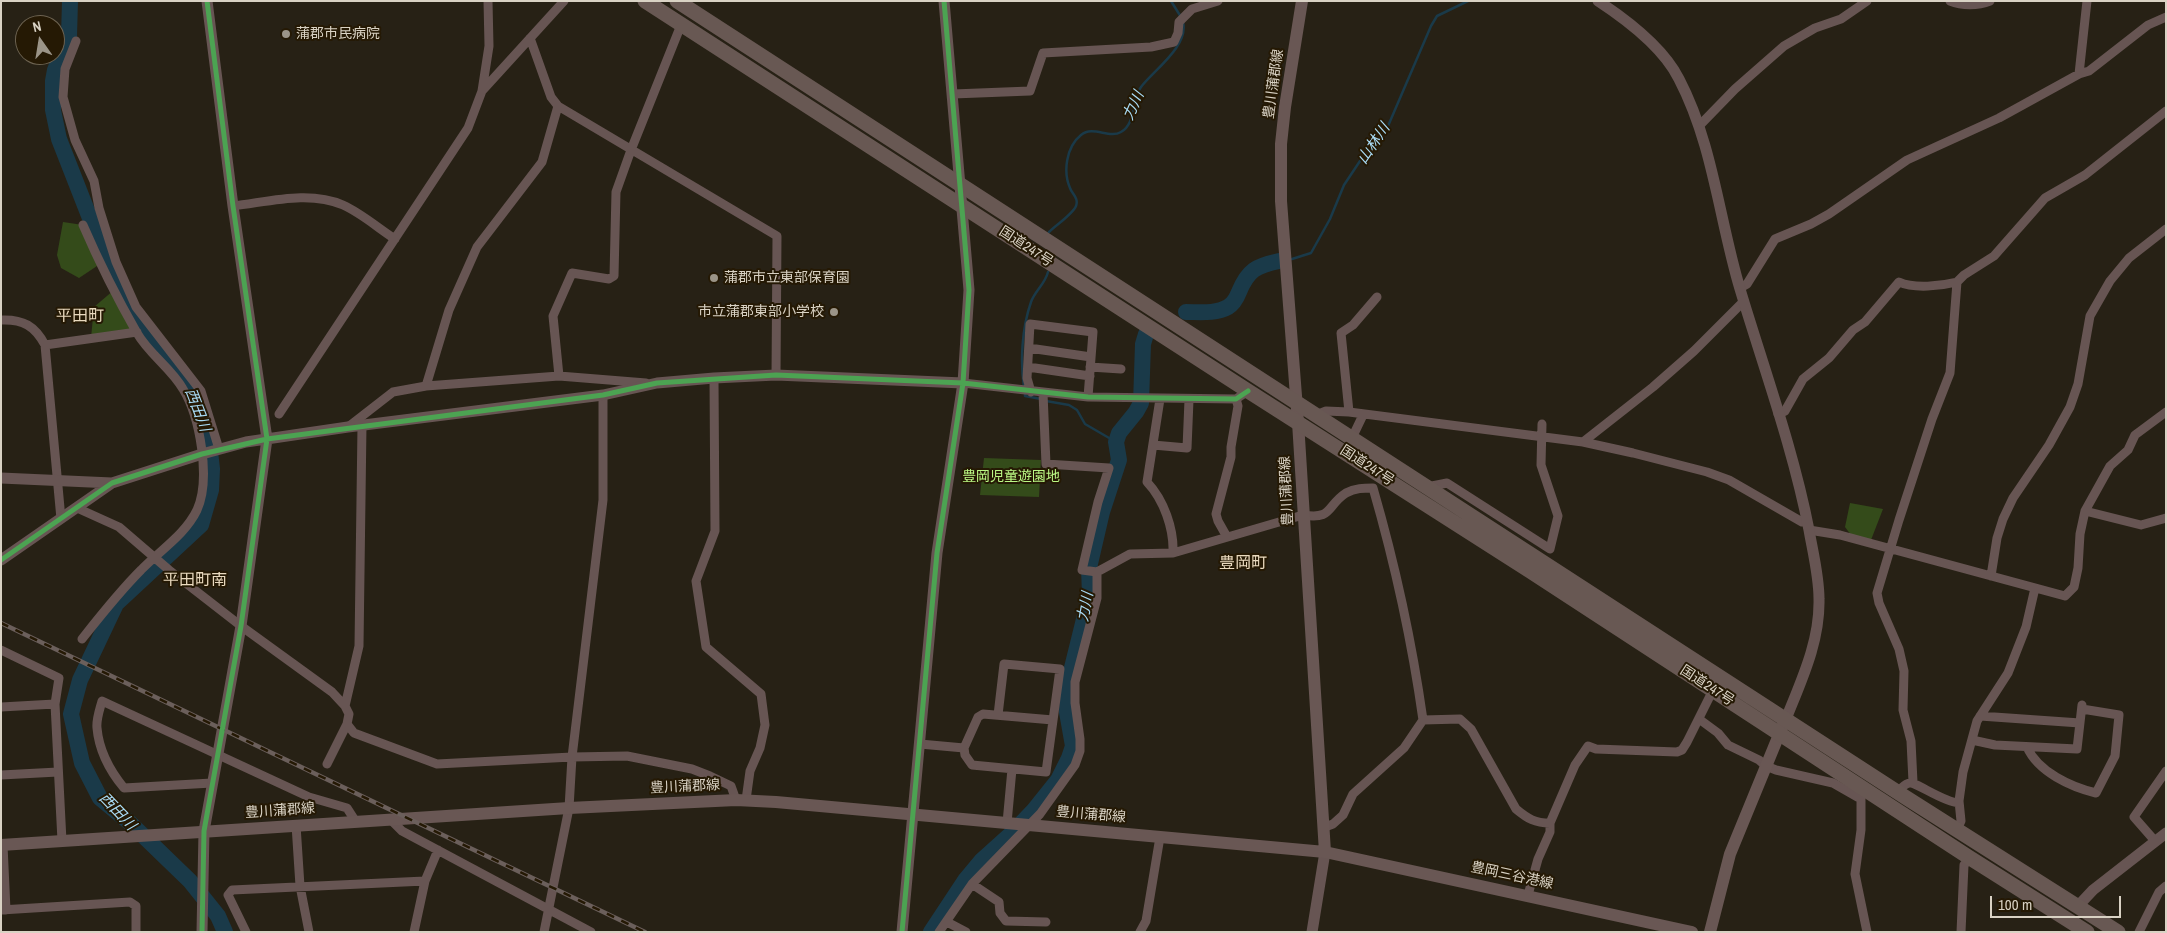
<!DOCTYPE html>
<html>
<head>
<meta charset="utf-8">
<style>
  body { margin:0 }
  #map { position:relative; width:2167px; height:933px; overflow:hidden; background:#272115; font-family:"Archivo Narrow",sans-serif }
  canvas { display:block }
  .frame { position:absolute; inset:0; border:2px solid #d9d2c4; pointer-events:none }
  .north { position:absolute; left:15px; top:15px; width:50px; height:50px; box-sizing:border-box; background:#251904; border:1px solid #6d6351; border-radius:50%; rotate:347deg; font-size:14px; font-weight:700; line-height:20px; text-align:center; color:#d9d2c4 }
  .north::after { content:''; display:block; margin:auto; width:18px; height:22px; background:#9b9487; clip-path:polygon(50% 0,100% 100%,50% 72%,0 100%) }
  .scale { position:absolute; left:1990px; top:896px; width:131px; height:22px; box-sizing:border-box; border:2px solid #d9d2c4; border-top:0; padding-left:6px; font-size:15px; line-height:18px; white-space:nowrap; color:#d9d2c4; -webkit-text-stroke:4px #251904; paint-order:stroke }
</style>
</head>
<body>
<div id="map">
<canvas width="2167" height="933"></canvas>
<div class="frame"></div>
<div class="north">N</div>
<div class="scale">100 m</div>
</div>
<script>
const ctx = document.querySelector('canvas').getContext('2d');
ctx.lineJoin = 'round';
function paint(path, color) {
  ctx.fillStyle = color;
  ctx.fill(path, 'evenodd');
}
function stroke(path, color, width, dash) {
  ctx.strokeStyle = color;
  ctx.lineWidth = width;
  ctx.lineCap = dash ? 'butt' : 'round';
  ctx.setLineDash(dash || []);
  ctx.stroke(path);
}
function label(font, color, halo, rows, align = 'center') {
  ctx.font = font + ' "Archivo Narrow","Noto Sans JP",sans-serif';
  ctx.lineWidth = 4;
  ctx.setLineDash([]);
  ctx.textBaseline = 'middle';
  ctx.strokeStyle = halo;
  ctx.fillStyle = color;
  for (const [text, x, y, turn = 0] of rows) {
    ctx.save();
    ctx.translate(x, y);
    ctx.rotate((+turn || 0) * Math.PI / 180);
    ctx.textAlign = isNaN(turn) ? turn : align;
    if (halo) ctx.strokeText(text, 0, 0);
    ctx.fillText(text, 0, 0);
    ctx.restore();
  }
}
paint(new Path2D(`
  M63,222L83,225L100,264L79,278L61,268L57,255Z
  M114,290L137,332L91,338L94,307Z
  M984,458L1041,460L1039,497L980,495Z
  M1850,503L1883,509L1871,540L1851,535L1845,527Z`), '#344b1a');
stroke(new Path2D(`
  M1171,1L1181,17
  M1049,232C1056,225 1073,214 1076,206C1079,198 1072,194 1070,188C1063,172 1066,147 1081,135C1093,125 1109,139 1121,132C1136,124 1132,99 1141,87C1154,70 1189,46 1183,22
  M1292,259L1311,253L1330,219L1344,185L1362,158L1385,133L1431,26L1437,16L1468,1
  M1024,387C1020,361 1022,328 1031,302C1035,291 1045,284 1048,272
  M1025,393V396L1041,399
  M1046,401L1069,405L1077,410L1085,424L1116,442`), '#1a3a49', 2.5);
stroke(new Path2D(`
  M70,1L69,36L55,70L53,81V110L59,139L104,254L132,313L146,334L188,384L208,434L212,469L211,490L201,525L116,604L80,680L71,714L82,763L100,798L129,822L190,881L218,916L225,932
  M1186,312C1199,312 1216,314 1228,307C1233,304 1237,297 1239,292C1248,270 1256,266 1279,261
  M931,932L966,879L981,861L1011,834L1034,810L1058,780L1069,758L1073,746L1067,712L1068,684L1090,595L1089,568L1102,512L1119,460L1116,442L1119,433L1136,412L1141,403L1143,344L1146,334`), '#1a3a49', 16);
stroke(new Path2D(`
  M1950,1C1962,6 1978,6 1990,1
  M530,38L551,97L558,106L777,236L776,375
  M76,41L65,69L63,97L75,140L94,181L99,208L116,262L136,307L201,391L219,449
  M2079,74L2087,1
  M482,91L564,1
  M953,94L1030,91L1043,53L1151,47L1174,42L1178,33L1179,22L1192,9L1218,1
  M1700,125L1735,89L1784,46L1815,28L1841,19L1867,1
  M233,206C268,202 309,190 343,205C361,213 378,228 395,239
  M1740,288L1747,284L1775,239L1811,224L1829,214L1907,160L1999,118L2079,74L2089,71L2148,25L2166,17
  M1,320C23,319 35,326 45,345L61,519
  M45,345L137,332
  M1029,348L1091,357
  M1028,367L1090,376
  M1090,367L1121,369
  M559,376L553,316L572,273L609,279L614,276L616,192L631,150L681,25
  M714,378L715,531L696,581L706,647L761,694L765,725L760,748L750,771L746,800
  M963,383L1088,397L1236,399L1248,391
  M426,386L449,310L477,247L542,162L558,106
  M1031,392L1027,378L1030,324L1093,332L1088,397
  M1160,399L1147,482C1164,500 1174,529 1173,553
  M1349,412L1341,333L1353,325L1377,297
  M279,414L468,128L482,91L489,46L488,1
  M1778,414L1785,411L1803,379L1829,358L1853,330L1865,322L1899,282C1914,289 1941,286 1957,282
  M1316,415L1326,411L1349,412L1583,442L1633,453L1707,472L1729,480L1802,522L1807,520
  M348,427L393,392L426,386L559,376L646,383
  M1352,438L1363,415
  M1583,442L1653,387L1694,351L1744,301
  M1153,445L1187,448L1189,400
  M1427,487L1447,483L1550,549L1558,516L1541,465L1542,424
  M77,508L119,527L169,570L241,626L332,692L345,706L349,714L347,724L327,764
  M2085,511L2141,525L2166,518
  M1809,530L1840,535L2065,596L2074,587L2078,568L2080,534L2085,511L2110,466L2128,450L2135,435L2166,412
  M1227,537L1218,521L1216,514L1231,457V447L1238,406L1236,399
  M1097,572L1130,554L1173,553L1303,515C1333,520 1326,506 1346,493C1355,488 1364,488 1373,488C1395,564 1412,642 1423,720L1404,748L1353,794L1343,815L1333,824L1325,827
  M1991,576L1997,538L2003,519L2013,498L2049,445L2070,407L2078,384L2090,316L2110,281L2129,258L2166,229
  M82,639C101,615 119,592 141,570C159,551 185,535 197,510C211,479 200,417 183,389C171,368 149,354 137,333C117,298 99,262 83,225
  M1,650L59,678L55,704L62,841
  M345,706L359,646L362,425
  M1,707L55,704
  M998,715L1004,664L1060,669L1046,772L972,765L965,755L964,748L978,717L983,714L1053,720
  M1980,716L2080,723
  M1699,719L1718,733L1728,745L1759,760L1766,766L1776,770L1833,783L1861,799
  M1423,720L1460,719L1471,729L1516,809C1528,819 1535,823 1550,823
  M347,724L354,733L437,764L572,757L627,756L692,769L710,776L731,786L736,800
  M1972,740L1995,745L2077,749L2082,705
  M920,744L964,748
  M2027,747C2038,772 2071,787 2096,793L2115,756L2119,715L2082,709
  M1,775L58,772
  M1913,782L1911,741L1903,710L1904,671L1899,649L1879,603L1877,593L1899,520L1932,419L1950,373L1957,282L1964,275L1994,256L2045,198L2085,175L2166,111
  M212,783L124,788C110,771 99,751 97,728C96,719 100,709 102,701L309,797L347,808L356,822
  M1897,792C1901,789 1905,783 1910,783C1916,782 1943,802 1959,803
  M1861,795V830L1855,874L1867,932
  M391,820L402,831L591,932
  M1007,823L1012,769
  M296,825L300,886L309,932
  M1957,830L1961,821L1959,801L1963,772L1977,721L2008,673L2026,627L2035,588
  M2155,841L2134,817L2166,771
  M3,845L6,910
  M972,884L999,902L1000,913L1006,921L1046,922
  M1528,895L1538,859L1550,832V823L1575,765L1588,746L1596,749L1677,752L1682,750L1687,742L1713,690
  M1,910L130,902L136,906V932
  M947,922L966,932
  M246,932L228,895L232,890L425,881
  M414,932L425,881L438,850
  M544,932L569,808L572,757L603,500V395
  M939,932L972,884L1040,814L1075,765L1080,751V739L1075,703V682L1097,598V572L1082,570L1098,502L1109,468L1046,464L1043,393
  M1140,932L1146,921L1160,837
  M1961,932L1964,865L1970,858
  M2139,932L2159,892L2166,886`), '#675553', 9);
stroke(new Path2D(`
  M1598,1C1627,20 1663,47 1679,79C1713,144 1719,219 1740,289C1764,369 1793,448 1809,530C1813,553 1819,576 1819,599C1820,642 1801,681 1786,719
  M1,478L112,483
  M1,560L112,483L202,454L246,442L348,427L603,395L657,383L714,378L776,375L963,383
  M2078,906L2093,890L2166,833
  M202,932L204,831L241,626L267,439L233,206L207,1
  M902,932L937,553L963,383L969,290L944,1
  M1312,932L1325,852`), '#675553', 11);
stroke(new Path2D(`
  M1302,1L1285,107L1281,144V201L1298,422L1325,852
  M1,845L569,808L736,800L776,802L1325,852L1692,932
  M1710,932L1730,854L1783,725`), '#695754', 12);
stroke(new Path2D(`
  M645,1L1248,391L1530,571L1970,858L2087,932
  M677,1L1905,797L2118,932`), '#685853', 15);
const rail = new Path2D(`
  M1,623L645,932`);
stroke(rail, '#6b5f5b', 4.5);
stroke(rail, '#251904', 2.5, [8]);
stroke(new Path2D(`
  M1,560L112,483L202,454L267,439L603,395L657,383L776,375L963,383L1088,397L1236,399L1248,391
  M202,932L204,831L241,626L267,439L233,206L207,1
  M902,932L937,553L963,383L969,290L944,1`), '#4ca352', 5);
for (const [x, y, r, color] of [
  [286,34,5,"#9b9487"],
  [714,278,5,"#9b9487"],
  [834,312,5,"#9b9487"]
]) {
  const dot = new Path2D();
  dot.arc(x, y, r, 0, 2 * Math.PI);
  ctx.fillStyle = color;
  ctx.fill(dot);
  stroke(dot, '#251904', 2);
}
label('14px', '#d9d2c4', '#251904', [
  ["蒲郡市民病院",296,34],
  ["蒲郡市立東部保育園",724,278],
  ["市立蒲郡東部小学校",824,312,"right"]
], 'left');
label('14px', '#d9d2c4', '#251904', [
  ["豊川蒲郡線",1274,84,-82],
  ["国道247号",1026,247,33],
  ["国道247号",1367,466,33],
  ["豊川蒲郡線",1287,491,-93],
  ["国道247号",1707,686,33],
  ["豊川蒲郡線",685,787,-3],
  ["豊川蒲郡線",280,811,-4],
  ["豊川蒲郡線",1091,815,5],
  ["豊岡三谷港線",1512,876,12]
]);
label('14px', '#bbf885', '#251904', [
  ["豊岡児童遊園地",1011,477]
]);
label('italic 15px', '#a9dbf5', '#251904', [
  ["力川",1134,106,-66],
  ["山林川",1374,144,-56],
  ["西田川",197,410,69],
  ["力川",1086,607,-80],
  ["西田川",117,812,46]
]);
label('16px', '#eadabf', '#251904', [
  ["平田町",80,317],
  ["豊岡町",1243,564],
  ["平田町南",195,581]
]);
</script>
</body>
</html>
